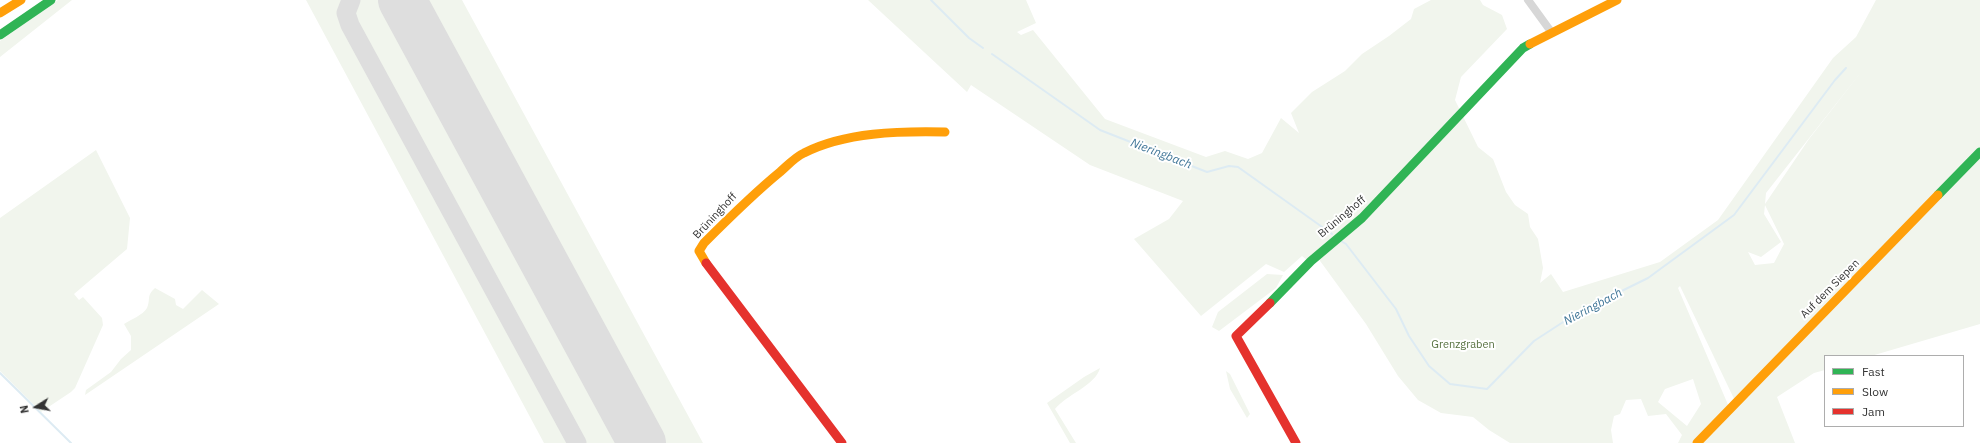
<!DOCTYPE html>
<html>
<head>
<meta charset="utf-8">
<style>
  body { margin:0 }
  #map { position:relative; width:1980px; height:443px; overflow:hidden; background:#fff; font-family:"IBM Plex Sans",sans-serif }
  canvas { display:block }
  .legend { position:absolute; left:1824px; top:355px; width:140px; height:72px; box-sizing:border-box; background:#fff; border:1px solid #adadad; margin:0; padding:5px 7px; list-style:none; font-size:12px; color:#333 }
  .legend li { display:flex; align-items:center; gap:8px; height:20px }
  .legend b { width:20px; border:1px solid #adadad }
  .north { position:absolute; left:16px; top:387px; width:40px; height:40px; -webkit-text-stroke:3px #fff; paint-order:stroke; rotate:259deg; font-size:11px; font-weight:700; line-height:16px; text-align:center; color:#333 }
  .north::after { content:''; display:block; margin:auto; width:14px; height:18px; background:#333; clip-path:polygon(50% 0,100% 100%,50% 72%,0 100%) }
</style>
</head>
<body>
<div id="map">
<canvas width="1980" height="443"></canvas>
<ul class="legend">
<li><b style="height:5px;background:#30b455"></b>Fast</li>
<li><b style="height:5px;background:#ff9f0a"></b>Slow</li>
<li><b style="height:5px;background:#e5322d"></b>Jam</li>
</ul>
<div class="north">N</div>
</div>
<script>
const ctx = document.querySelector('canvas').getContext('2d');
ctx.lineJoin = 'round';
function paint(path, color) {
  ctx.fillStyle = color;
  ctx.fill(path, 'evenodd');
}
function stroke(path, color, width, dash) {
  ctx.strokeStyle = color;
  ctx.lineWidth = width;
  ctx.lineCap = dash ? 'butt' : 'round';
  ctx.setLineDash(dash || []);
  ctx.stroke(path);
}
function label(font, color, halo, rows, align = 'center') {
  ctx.font = font + ' "IBM Plex Sans",sans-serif';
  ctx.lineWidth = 4;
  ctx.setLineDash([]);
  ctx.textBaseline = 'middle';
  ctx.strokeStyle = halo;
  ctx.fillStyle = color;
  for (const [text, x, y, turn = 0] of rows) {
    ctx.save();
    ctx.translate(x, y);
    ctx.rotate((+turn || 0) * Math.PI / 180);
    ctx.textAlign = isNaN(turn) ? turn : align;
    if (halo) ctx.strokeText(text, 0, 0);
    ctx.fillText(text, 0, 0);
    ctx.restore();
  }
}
paint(new Path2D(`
  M58,0H72L0,57V41Z
  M306,0H346L342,12L344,23L573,443H544Z
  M356,0H389L390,2L631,443H582L353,24L351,11Z
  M414,0H462L703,443H655Z
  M868,0H1026L1036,23L1017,32L1021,35L1033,30L1105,119L1206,157L1225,151L1248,159L1262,153L1281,118L1299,133L1291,113L1312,92L1345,71L1362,54L1389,36L1411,19L1414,9L1431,0H1480L1483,5L1502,15L1507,29L1461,77L1455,100L1478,147L1493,159L1506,192L1515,205L1528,214L1530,227L1538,239L1543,268L1540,283L1551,274L1563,292L1660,262L1718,220L1833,58L1856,37L1876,0H1980V324L1871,356H1825V370L1814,373L1777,397L1795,443H1703L1737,405L1680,286L1678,288L1729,407L1693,443H1678L1682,435L1666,414L1648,416L1641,399L1626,400L1620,414L1614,416L1611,430L1613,443H1510L1489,430L1473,417L1441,413L1418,400L1398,376L1366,324L1315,254L1308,261L1302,256L1284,272L1266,264L1201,316L1134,239L1169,219L1183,201L1090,165L971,85L967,92ZM1865,67L1809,139L1765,204L1766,193ZM1765,205L1784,244L1774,263L1755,265L1748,252L1761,257L1781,242L1764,214ZM1693,379L1701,404L1687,426L1658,402L1665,389Z
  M96,150L130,218L127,249L74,294L79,300L83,297L102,318L103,325L75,388L71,392L41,412L0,371V218Z
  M1267,274L1283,275L1276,288L1219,331L1212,327L1218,312Z
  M155,288L175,299L176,305L183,309L202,290L219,304L85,395L86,390L111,372L121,359L131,350V336L124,324C130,320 143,315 147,308C151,299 146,296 155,288Z
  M1100,368C1096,385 1066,395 1055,409L1076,443H1070L1047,403L1084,377Z
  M1226,371L1230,374L1250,414L1247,418L1230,389Z`), '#f1f5ed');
stroke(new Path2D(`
  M931,0L969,38L983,48
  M992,54L1100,130L1207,172L1229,166L1238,167L1332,234
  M1341,241L1346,244L1396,309L1409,336L1429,366L1450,384L1487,389L1534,341L1577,313L1648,278L1734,215L1835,80L1846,68
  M0,373L71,443`), '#ddebf3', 2);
stroke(new Path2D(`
  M351,0L346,13L350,25L577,443`), '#dedede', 19);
stroke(new Path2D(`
  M402,0L642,443`), '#dedede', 48);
stroke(new Path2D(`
  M1528,0L1552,33`), '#d7d7d7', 8);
stroke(new Path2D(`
  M0,35L51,0
  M1938,195L1980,152
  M1270,303L1311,261L1362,218L1523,48L1530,44`), '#30b455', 9);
stroke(new Path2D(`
  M0,13L21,0
  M1530,44L1617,0
  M706,263L699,251L704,243C729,218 753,194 780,172C787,166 795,157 804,153C845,132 900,131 945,132
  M1697,443L1938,195`), '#ff9f0a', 9);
stroke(new Path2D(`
  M706,263L842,443
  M1270,303L1236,336L1296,443`), '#e5322d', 9);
label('11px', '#333', '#fff', [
  ["Brüninghoff",715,216,-47],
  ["Brüninghoff",1342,217,-40],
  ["Auf dem Siepen",1830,289,-45]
]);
label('11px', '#56703f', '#fff', [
  ["Grenzgraben",1463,345]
]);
label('italic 12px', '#3f7597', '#fff', [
  ["Nieringbach",1161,154,21],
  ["Nieringbach",1593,307,-28]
]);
</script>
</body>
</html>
